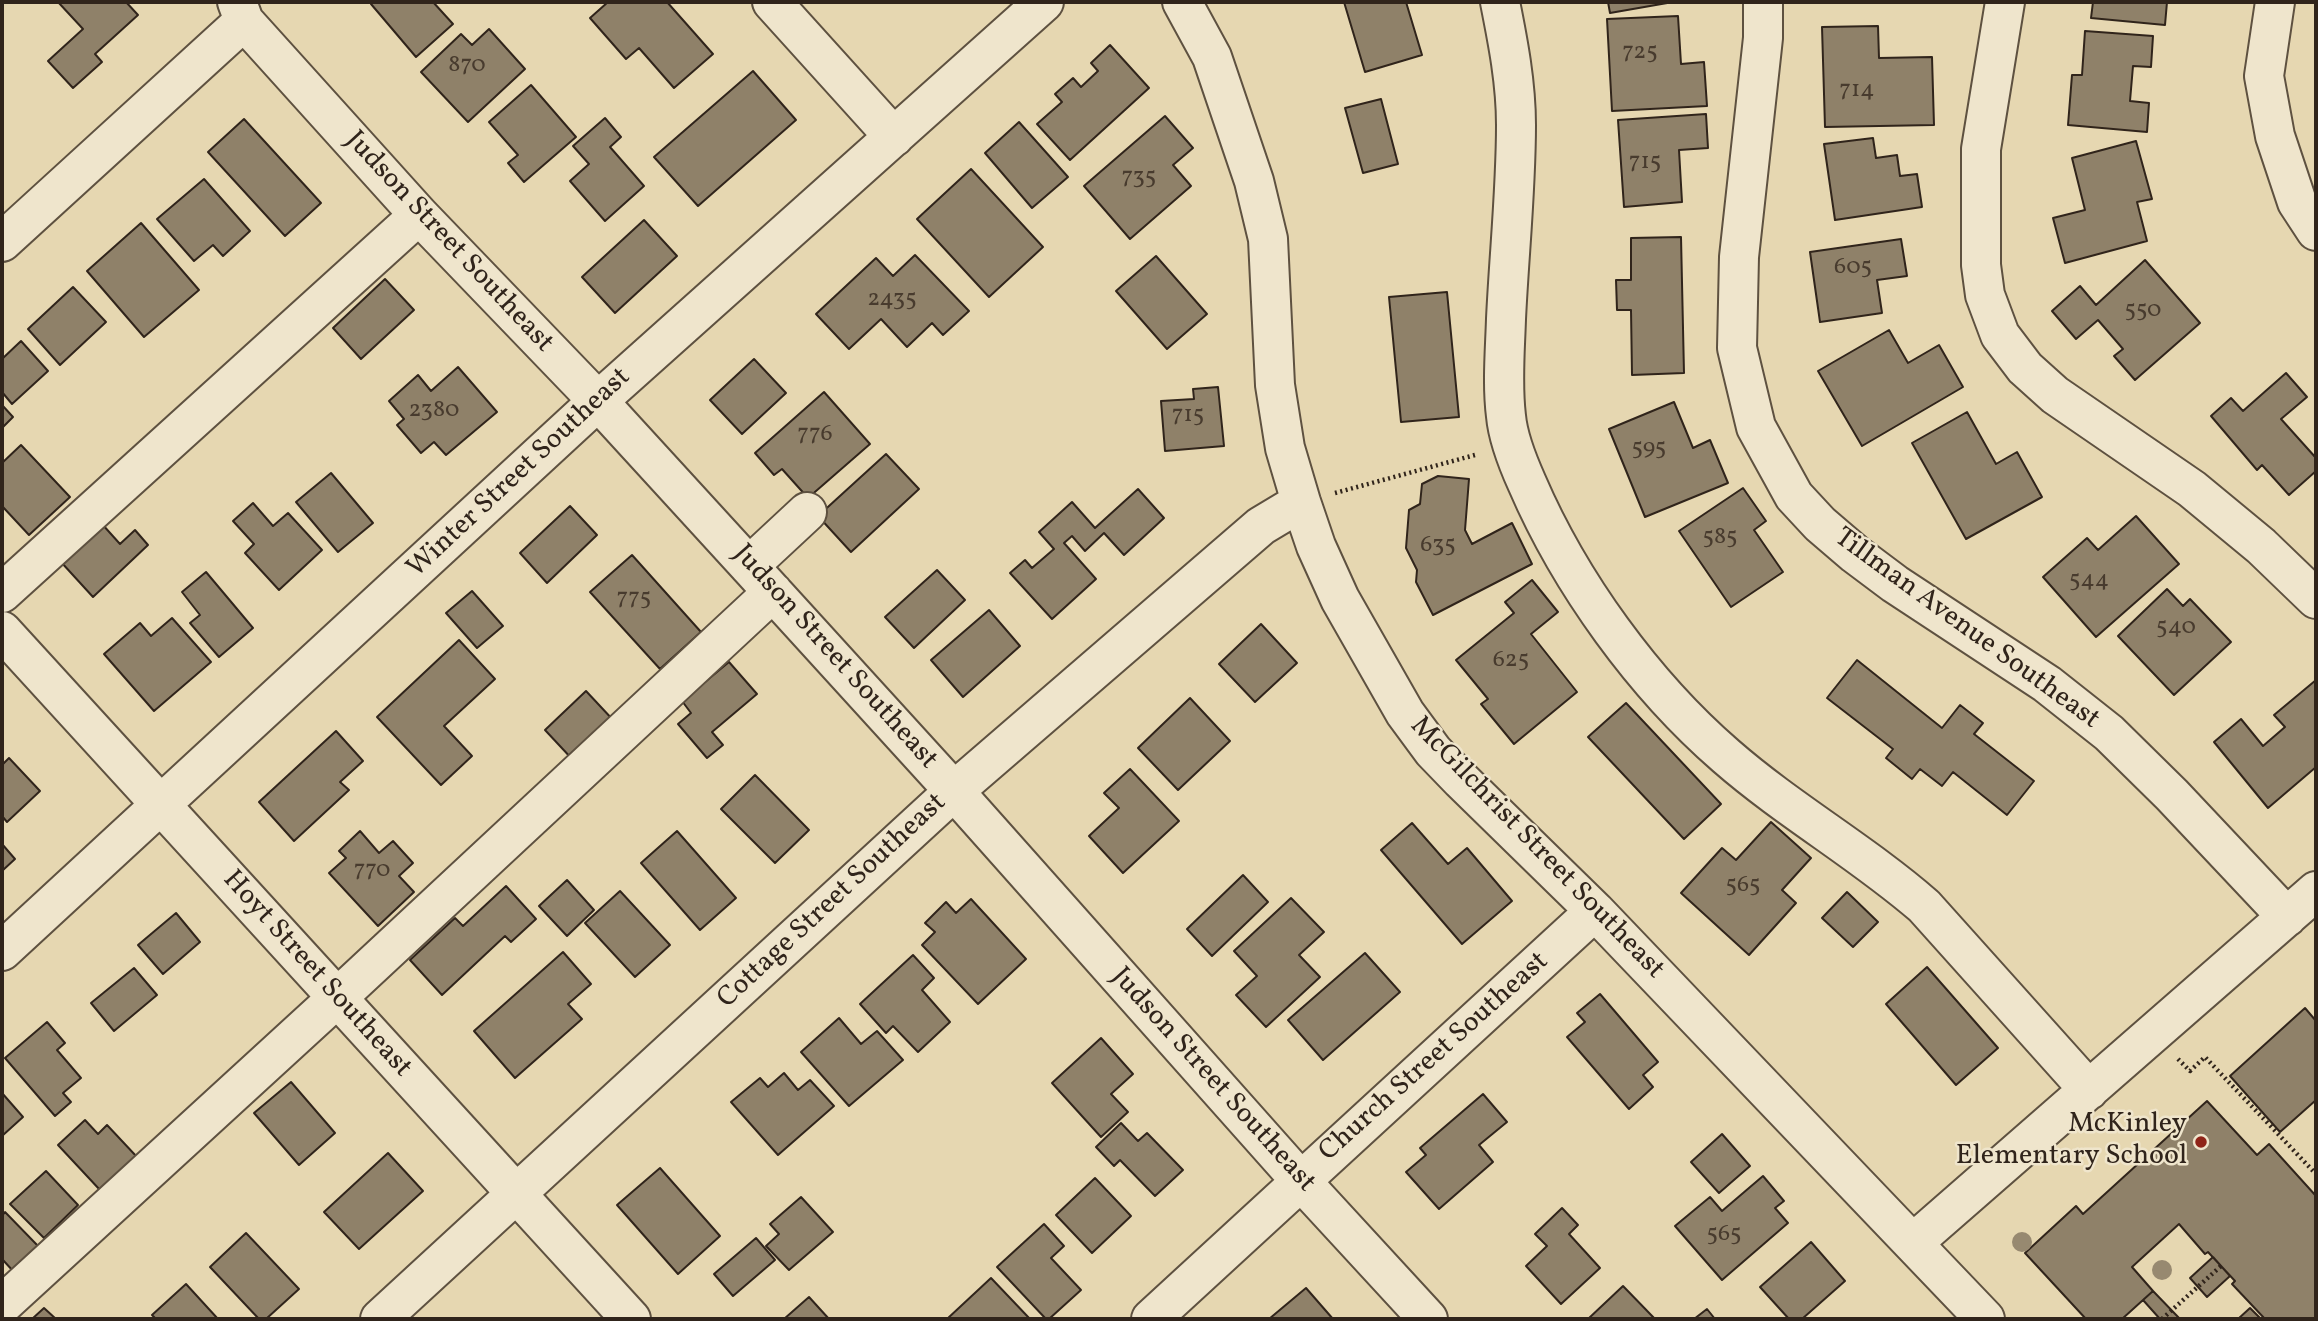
<!DOCTYPE html>
<html>
<head>
<meta charset="utf-8">
<style>
  body { margin:0 }
  #map { position:relative; width:2318px; height:1321px; overflow:hidden; background:#e6d7b1; font-family:Vollkorn,serif }
  canvas { display:block }
  .frame { position:absolute; inset:0; border:4px solid #30241b; pointer-events:none }
</style>
</head>
<body>
<div id="map">
<canvas width="2318" height="1321"></canvas>
<div class="frame"></div>
</div>
<script>
const ctx = document.querySelector('canvas').getContext('2d');
ctx.lineJoin = 'round';
function paint(path, color) {
  ctx.fillStyle = color;
  ctx.fill(path, 'evenodd');
}
function stroke(path, color, width, dash) {
  ctx.strokeStyle = color;
  ctx.lineWidth = width;
  ctx.lineCap = dash ? 'butt' : 'round';
  ctx.setLineDash(dash || []);
  ctx.stroke(path);
}
function label(font, color, halo, rows, align = 'center') {
  ctx.font = font + ' Vollkorn,serif';
  ctx.lineWidth = 5;
  ctx.setLineDash([]);
  ctx.textBaseline = 'middle';
  ctx.strokeStyle = halo;
  ctx.fillStyle = color;
  for (const [text, x, y, turn = 0] of rows) {
    ctx.save();
    ctx.translate(x, y);
    ctx.rotate((+turn || 0) * Math.PI / 180);
    ctx.textAlign = isNaN(turn) ? turn : align;
    if (halo) ctx.strokeText(text, 0, 0);
    ctx.fillText(text, 0, 0);
    ctx.restore();
  }
}
const building = new Path2D(`
  M58,2H126L138,15L95,54L102,62L73,88L48,61L83,29Z
  M374,2H433L453,24L416,57L371,4Z
  M608,2H667L713,54L674,88L639,48L626,59L590,18Z
  M1344,2H1406L1422,55L1365,72Z
  M1608,2H1673L1610,13Z
  M2093,2H2167L2165,25L2091,18Z
  M1678,16L1681,64L1704,62L1707,106L1612,111L1607,19Z
  M1878,26L1879,58L1932,57L1934,125L1825,127L1822,27Z
  M489,29L525,69L468,122L421,72L461,34L472,45Z
  M2085,31L2153,36L2151,67L2133,66L2130,101L2149,103L2147,132L2068,125L2072,75H2082Z
  M1110,45L1149,88L1070,160L1037,124L1062,102L1055,94L1073,78L1081,87L1098,71L1091,63Z
  M753,71L796,120L698,206L654,157Z
  M531,85L576,137L524,182L508,163L518,155L489,122Z
  M1381,99L1398,164L1363,173L1345,108Z
  M1706,114L1708,148L1679,150L1682,202L1624,207L1618,120Z
  M1165,116L1193,148L1173,165L1191,186L1130,239L1084,186Z
  M605,118L621,137L610,147L644,186L605,221L570,181L589,164L573,146Z
  M244,119L321,203L285,236L208,152Z
  M1019,122L1068,177L1032,208L985,153Z
  M1873,138L1876,158L1897,155L1900,176L1917,174L1922,207L1835,220L1824,144Z
  M2136,141L2152,199L2137,202L2147,241L2065,263L2053,218L2085,210L2072,158Z
  M971,169L1043,247L989,297L917,219Z
  M204,179L250,231L223,256L213,245L194,261L157,219Z
  M644,220L677,256L615,313L582,277Z
  M141,223L199,290L144,337L87,271Z
  M1681,237L1684,373L1632,375L1631,310H1617L1616,280H1631V238Z
  M1901,239L1907,276L1877,280L1882,313L1820,322L1810,252Z
  M915,255L969,311L943,335L932,323L907,347L881,319L849,349L816,314L876,258L893,276Z
  M1156,256L1207,314L1167,349L1116,291Z
  M2145,260L2200,323L2135,380L2114,356L2123,349L2098,320L2076,339L2052,311L2080,286L2096,305Z
  M385,279L414,310L361,359L333,328Z
  M73,287L106,322L60,365L28,329Z
  M1447,292L1459,417L1401,422L1389,297Z
  M1889,330L1908,363L1939,345L1963,387L1862,446L1818,371Z
  M21,341L48,371L12,404L2,392V359Z
  M754,359L786,393L742,434L710,400Z
  M458,367L497,412L446,455L434,442L421,453L397,425L404,419L389,401L418,375L431,391Z
  M2286,373L2307,397L2281,419L2316,458V471L2289,495L2262,465L2257,470L2211,416L2231,398L2243,411Z
  M1218,387L1224,446L1165,451L1161,401L1194,399L1193,389Z
  M824,392L870,444L808,498L782,469L774,475L755,453Z
  M1674,402L1693,448L1710,440L1728,483L1645,517L1609,429Z
  M2,405L13,417L2,428Z
  M1967,412L1996,464L2017,452L2042,497L1966,539L1912,443Z
  M21,445L70,497L29,535L2,506V463Z
  M886,454L919,489L851,552L818,516Z
  M331,473L373,523L338,552L296,502Z
  M1438,476L1469,479L1465,530L1472,544L1512,523L1532,564L1433,615L1416,582L1417,570L1406,548L1409,510L1420,504L1422,484Z
  M1743,488L1766,521L1754,530L1783,572L1731,607L1679,531Z
  M1138,489L1164,518L1124,555L1104,533L1085,551L1072,536L1064,543L1096,579L1052,619L1010,573L1025,560L1032,568L1054,549L1039,532L1072,502L1095,528Z
  M253,503L273,526L288,513L322,550L279,590L245,553L254,544L233,521Z
  M570,506L597,535L547,583L520,553Z
  M2136,516L2179,564L2096,637L2043,577L2087,538L2098,550Z
  M102,524L120,544L135,530L148,545L93,597L61,562Z
  M632,555L701,632L660,669L590,592Z
  M937,570L965,600L914,648L885,617Z
  M206,572L253,628L219,657L190,623L200,615L182,592Z
  M1532,580L1558,612L1531,634L1577,692L1514,744L1481,704L1488,699L1456,660L1514,613L1505,602Z
  M2167,589L2183,606L2190,599L2231,642L2174,695L2118,636Z
  M472,591L503,626L477,648L446,613Z
  M989,610L1020,646L963,697L931,660Z
  M172,618L211,662L154,711L104,654L140,623L151,636Z
  M1261,624L1297,663L1255,702L1219,664Z
  M459,640L495,679L444,726L472,756L441,785L377,717Z
  M1857,660L1942,728L1960,705L1983,723L1974,734L2034,781L2007,815L1953,772L1942,786L1920,769L1912,779L1886,758L1893,749L1827,698Z
  M729,662L757,694L712,732L723,745L707,758L678,724L691,713L682,701Z
  M2316,680V767L2268,808L2214,742L2241,719L2263,746L2285,727L2274,715Z
  M586,691L614,721L573,760L545,730Z
  M1190,698L1230,741L1178,790L1138,748Z
  M1626,703L1721,804L1684,839L1588,737Z
  M336,731L363,761L340,782L349,790L294,841L259,802Z
  M9,758L40,791L7,822L2,816V765Z
  M1130,769L1179,821L1123,873L1089,836L1119,808L1104,793Z
  M755,775L809,830L775,863L721,809Z
  M1771,822L1811,858L1782,890L1796,903L1749,955L1681,893L1722,848L1736,860Z
  M1412,823L1448,864L1467,848L1512,901L1462,944L1381,850Z
  M360,831L379,853L393,841L413,863L399,876L414,892L378,926L329,873L346,858L339,851Z
  M677,831L736,898L700,930L641,863Z
  M2,844L15,859L2,871Z
  M1243,875L1268,902L1212,956L1187,929Z
  M567,880L594,910L567,936L539,906Z
  M506,886L536,919L511,942L505,936L442,995L410,960L455,918L463,926Z
  M620,891L670,945L635,977L585,923Z
  M1847,892L1878,922L1853,947L1822,918Z
  M1291,898L1324,932L1299,955L1320,977L1266,1027L1236,995L1257,976L1234,951Z
  M971,899L1026,959L978,1004L922,945L935,932L925,923L946,902L956,913Z
  M176,913L200,942L163,974L138,945Z
  M563,952L591,984L568,1004L582,1019L515,1078L474,1031Z
  M1365,953L1400,992L1323,1060L1288,1020Z
  M913,955L934,978L922,990L950,1022L918,1052L893,1026L886,1033L860,1004Z
  M1927,967L1998,1048L1956,1085L1886,1004Z
  M134,968L157,995L114,1031L91,1003Z
  M1600,994L1658,1062L1643,1075L1653,1087L1629,1109L1567,1037L1585,1022L1577,1013Z
  M2305,1008L2316,1021V1100L2280,1132L2230,1076Z
  M839,1018L861,1044L877,1031L903,1060L849,1106L801,1052Z
  M47,1022L65,1043L57,1050L81,1078L63,1093L71,1102L55,1116L5,1058Z
  M1101,1038L1133,1074L1111,1094L1128,1112L1101,1137L1052,1083Z
  M784,1073L798,1090L810,1080L834,1106L778,1155L731,1102L760,1078L768,1087Z
  M291,1082L335,1133L299,1165L254,1113Z
  M2,1093L23,1117L2,1136Z
  M1483,1094L1507,1122L1479,1145L1493,1162L1439,1209L1406,1172L1426,1155L1420,1148Z
  M2207,1101L2257,1155L2269,1144L2316,1196V1319H2265L2232,1284L2235,1281L2208,1252L2205,1254L2179,1224L2132,1267L2153,1291L2122,1319H2086L2025,1253L2076,1206L2083,1214Z
  M85,1120L98,1134L107,1125L137,1157L100,1190L58,1145Z
  M1121,1123L1138,1141L1147,1133L1183,1170L1155,1196L1120,1160L1114,1166L1096,1147Z
  M1722,1134L1750,1166L1719,1193L1691,1162Z
  M388,1153L423,1191L359,1249L324,1212Z
  M660,1168L720,1236L678,1274L617,1205Z
  M46,1171L78,1205L44,1238L10,1204Z
  M1763,1176L1784,1201L1775,1208L1788,1223L1722,1280L1675,1226L1710,1197L1722,1211Z
  M1095,1178L1131,1216L1092,1253L1056,1215Z
  M801,1197L833,1232L789,1270L766,1246L779,1234L770,1224Z
  M1562,1208L1578,1225L1569,1234L1600,1268L1561,1304L1526,1266L1547,1246L1535,1234Z
  M5,1212L39,1247L14,1272L2,1259V1216Z
  M1044,1224L1064,1246L1051,1258L1081,1290L1049,1319H1046L997,1267Z
  M246,1233L299,1289L266,1319H259L210,1267Z
  M756,1238L775,1260L733,1296L714,1274Z
  M1811,1242L1845,1281L1802,1319H1789L1760,1287Z
  M2213,1257L2230,1276L2207,1297L2190,1278Z
  M991,1278L1030,1319H947Z
  M186,1284L218,1319H156L152,1315Z
  M1623,1286L1655,1319H1588Z
  M1306,1288L1333,1319H1269Z
  M2153,1291L2180,1319H2160L2143,1300Z
  M809,1297L829,1319H784Z
  M44,1308L56,1319H32Z
  M2250,1308L2261,1319H2238Z
  M1707,1309L1715,1319H1694Z`);
paint(building, '#8f8169');
stroke(building, '#30241b', 2);
const minor = new Path2D(`
  M237,2L244,21L419,215L598,401L749,566L954,791L1300,1180L1428,1319
  M772,2L894,137
  M1182,2L1212,57L1254,181L1268,239L1275,385L1285,448L1301,502L1316,546L1340,599L1405,713L1433,751L1461,780L1595,911L1985,1319
  M1500,2C1508,42 1516,83 1516,125C1516,190 1509,255 1506,319C1505,351 1502,384 1506,416C1508,439 1518,463 1527,483C1570,583 1644,685 1726,756C1789,811 1862,852 1924,906L2089,1090
  M1763,2V38L1739,257L1737,348L1756,427L1794,496L1820,524L1855,554L1895,584L2047,684L2109,733L2172,795L2287,917
  M2005,2L1981,149V265L1985,295L2000,335L2025,368L2055,395L2192,489L2261,546L2316,599
  M2275,2L2264,76L2275,136L2297,202L2316,231
  M2,242L244,21
  M749,566L807,512
  M2,593L419,215
  M2,631L631,1319
  M2,951L598,401L1044,2
  M1913,1243L2316,891
  M2,1305L337,998L773,592
  M380,1319L954,791L1261,526L1301,502
  M1151,1319L1595,911`);
stroke(minor, '#5e5140', 42);
stroke(new Path2D(`
  M1335,493L1475,455
  M2178,1059L2190,1071L2205,1057L2316,1174
  M2162,1319L2221,1266`), '#30241b', 4.5, [2, 3.5]);
stroke(minor, '#efe5cc', 38);
ctx.fillStyle = '#978970';
for (const [x, y] of [
  [2022,1242],
  [2162,1270]
]) {
  ctx.beginPath();
  ctx.arc(x, y, 10, 0, 2 * Math.PI);
  ctx.fill();
}
for (const [x, y, r, color] of [
  [2201,1142,7,"#8f2418"]
]) {
  const dot = new Path2D();
  dot.arc(x, y, r, 0, 2 * Math.PI);
  ctx.fillStyle = color;
  ctx.fill(dot);
  stroke(dot, '#efe5cc', 2.5);
}
label('24px', '#483b2e', null, [
  ["725",1640,54],
  ["870",467,67],
  ["714",1857,92],
  ["715",1645,164],
  ["735",1139,179],
  ["605",1853,269],
  ["2435",892,301],
  ["550",2143,312],
  ["2380",434,412],
  ["715",1188,417],
  ["776",815,436],
  ["595",1649,450],
  ["585",1720,539],
  ["635",1438,547],
  ["544",2089,582],
  ["775",634,600],
  ["540",2176,629],
  ["625",1511,662],
  ["770",372,872],
  ["565",1743,887],
  ["565",1724,1236]
]);
label('28px', '#30241b', '#efe5cc', [
  ["Judson Street Southeast",448,243,47],
  ["Winter Street Southeast",520,474,-43],
  ["Tillman Avenue Southeast",1966,630,36],
  ["Judson Street Southeast",834,658,48],
  ["McGilchrist Street Southeast",1536,849,46],
  ["Cottage Street Southeast",833,902,-43],
  ["Hoyt Street Southeast",316,975,48],
  ["Church Street Southeast",1435,1058,-42],
  ["Judson Street Southeast",1212,1081,48]
]);
label('28px', '#30241b', '#efe5cc', [
  ["McKinley",2187,1126],
  ["Elementary School",2187,1158]
], 'right');
</script>
</body>
</html>
